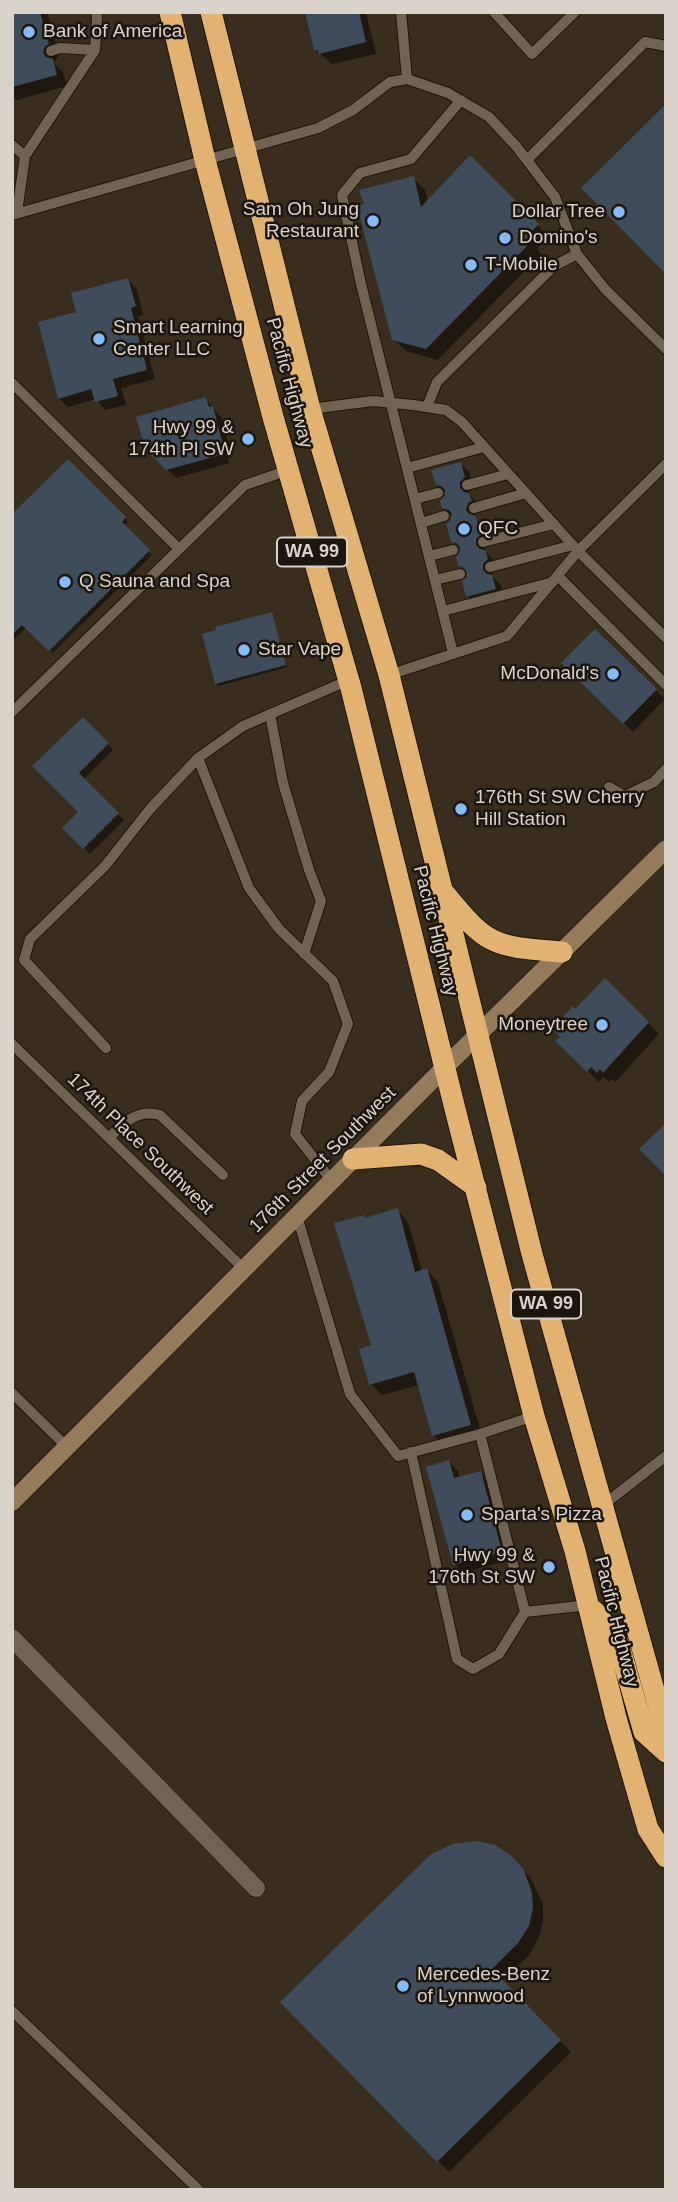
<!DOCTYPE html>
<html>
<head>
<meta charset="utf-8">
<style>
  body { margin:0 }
  #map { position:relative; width:678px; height:2202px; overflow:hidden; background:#392d1d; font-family:Helvetica,sans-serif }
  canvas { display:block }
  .frame { position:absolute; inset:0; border:14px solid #dbd3c9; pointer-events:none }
</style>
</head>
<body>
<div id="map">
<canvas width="678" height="2202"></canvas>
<div class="frame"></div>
</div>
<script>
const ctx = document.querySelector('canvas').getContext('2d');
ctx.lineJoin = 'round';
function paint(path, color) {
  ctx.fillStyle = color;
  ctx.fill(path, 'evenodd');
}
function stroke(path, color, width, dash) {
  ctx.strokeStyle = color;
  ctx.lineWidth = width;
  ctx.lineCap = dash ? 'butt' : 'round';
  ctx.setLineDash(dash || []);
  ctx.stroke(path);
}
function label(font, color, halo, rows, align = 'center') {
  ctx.font = font + ' Helvetica,sans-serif';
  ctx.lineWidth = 5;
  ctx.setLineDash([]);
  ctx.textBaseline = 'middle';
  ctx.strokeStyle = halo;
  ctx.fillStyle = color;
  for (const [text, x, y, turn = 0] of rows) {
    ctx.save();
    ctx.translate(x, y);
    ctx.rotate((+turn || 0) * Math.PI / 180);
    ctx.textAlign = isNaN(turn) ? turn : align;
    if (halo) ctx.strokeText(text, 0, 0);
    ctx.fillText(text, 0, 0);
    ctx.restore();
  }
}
paint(new Path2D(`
  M12,12H47L59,55L54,63L63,72L67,86L17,100L12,95Z
  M307,12H366L376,54L332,64L316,50Z
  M470,158L548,236L537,249L541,254L438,360L406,351L394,339L413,178L425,190L428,203Z
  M128,280L137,289L143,315L138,316L155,379L121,388L126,405L105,410L96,399L68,407L59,398L79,313Z
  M206,399L221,417L231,454L227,455L229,463L176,478L146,448Z
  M68,461L128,522L124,526L152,555L53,653L27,627L12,641V516Z
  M460,463L469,472L473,487L468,493L478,503L475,517L484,526L489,544L484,550L494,560L496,569L491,575L501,585L504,597L477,605L468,596L469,575L460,565L462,551L453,541V517L444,508L447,494L437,485Z
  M271,614L287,667L219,686L216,684Z
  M595,631L665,699L633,732L563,663Z
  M83,719L113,750L83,780L124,820L90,854L65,828L80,813L35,766Z
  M605,981L659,1034L615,1082L612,1079L609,1082L603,1077L599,1082L558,1041L575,1011Z
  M397,1210L408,1222L422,1271L427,1270L438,1282L482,1436L445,1446L433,1435L419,1385L382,1395L371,1384L373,1347L365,1217L367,1219Z
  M449,1462L458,1471L460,1479L481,1473L489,1482L509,1560L463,1573L455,1564Z
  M519,1866L531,1878L543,1905V1921L539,1937L529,1955L502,1982L571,2052L449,2172L283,2002Z`), '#0007');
paint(new Path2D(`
  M12,12H40L49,44L45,46L43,53L46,57L53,59L57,75L12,87Z
  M305,12H359L366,42L319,54L318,50H314Z
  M666,104V274L581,188Z
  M470,155L539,224L527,236L531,242L426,349L392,340L357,206L364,204L359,190L414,176L421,207Z
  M128,278L136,306L131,308L147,370L113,379L118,396L95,402L91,389L58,399L38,322L76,312L71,293Z
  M206,397L209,407L213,406L223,445L219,446L221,455L166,470L145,449L136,417Z
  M68,459L126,517L122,522L150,550L49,651L22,625L12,635V514Z
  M461,462L465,477L460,482V488L464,492L469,493L472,501L468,503L466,510L469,514L476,516L481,534L476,539V545L480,549L485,550L488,559L483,564V570L487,574L492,575L496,589L466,597L462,581L467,577V572L463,567L458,566L456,557L460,553V547L456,543L451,542L446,524L450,521L452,514L449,510L442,508L440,501L445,496V490L441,486L436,485L431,470Z
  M272,612L286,665L215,684L202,634L216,630L215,627Z
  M595,629L657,689L623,724L561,663Z
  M83,717L109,743L79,773L119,813L83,849L62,828L78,812L32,766Z
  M605,978L649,1022L603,1073L600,1069L597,1073L591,1067L587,1072L555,1041L560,1037L554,1031L558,1026L556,1024L573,1006L575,1009Z
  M666,1123V1176L639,1149Z
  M398,1208L415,1272L427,1268L471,1425L432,1436L414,1372L369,1385L359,1349L371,1345L334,1223L365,1215V1218Z
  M449,1460L454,1478L481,1471L502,1552L453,1565L426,1467Z
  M477,1841L495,1845L512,1856L524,1870L532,1893L533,1908L529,1926L518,1943L492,1969L561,2040L437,2162L280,2002L430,1855L452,1844Z`), '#3e4c5c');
const lane = new Path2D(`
  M401,12L407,79
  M494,12L532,54L575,12
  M51,51L60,48L95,50
  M12,145L25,156
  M527,160L645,42L666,46
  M17,212L25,156L95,50L97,19L96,12
  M12,215L318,128L353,110L390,82L407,79L448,93L489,117L516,146L555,197L577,254L605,289L666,349
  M12,383L179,549
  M427,407L437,382L554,266L577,254
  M310,409L373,401L413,405L446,410L462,422L578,551L666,638
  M407,468L484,447
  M467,485L508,474
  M415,499L438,493
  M474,508L526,493
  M421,523L444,516
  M483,542L554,524
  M429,556L453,550
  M490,567L573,545
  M558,576L666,685
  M435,580L460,574
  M443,611L553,582
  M453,653L361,284L342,195L360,173L411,159L461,100
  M389,675L507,636L578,551L666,464
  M12,712L245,485L289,470
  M270,714L283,783L309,870L321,901L304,954
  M198,758L243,726L349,680
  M609,787L625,796L654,782L666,769
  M12,1044L244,1269
  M106,1048L24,960L30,939L105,866L150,809L198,758L249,888L279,929L333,981L348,1024L329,1072L302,1101L295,1134L332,1181
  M109,1138C123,1123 137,1109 160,1115L223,1175
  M297,1216L350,1394L398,1456L480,1434L534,1416
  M12,1393L67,1447
  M411,1452L457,1659L473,1669L499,1654L525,1612L480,1434
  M602,1506L666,1456
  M525,1612L589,1605
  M12,2011L199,2190`);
const street = new Path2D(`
  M12,1638L256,1888`);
const secondary = new Path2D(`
  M12,1502L446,1066L666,849`);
const highway = new Path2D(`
  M170,12L205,160L273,417L351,688L456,1113L534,1416L575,1551L616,1718L648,1829L666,1857
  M211,12L310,409L389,675L532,1254L666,1733
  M445,894C489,948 494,946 562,952
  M353,1159L421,1154L438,1160L476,1187
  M594,1611L618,1642L644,1732L666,1752`);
stroke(lane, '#201506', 12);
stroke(street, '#201506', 19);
stroke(secondary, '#201506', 19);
stroke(highway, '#201506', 23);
stroke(lane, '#716352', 10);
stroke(street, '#716352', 18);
stroke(secondary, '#937b5c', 18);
stroke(highway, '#e2b273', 21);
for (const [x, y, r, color] of [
  [29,32,7,"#85bbfb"],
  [619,212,7,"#85bbfb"],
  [373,221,7,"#85bbfb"],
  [505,238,7,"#85bbfb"],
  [471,265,7,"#85bbfb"],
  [99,339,7,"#85bbfb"],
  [248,439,7,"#85bbfb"],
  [464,529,7,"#85bbfb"],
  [65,582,7,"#85bbfb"],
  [244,650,7,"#85bbfb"],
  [613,674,7,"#85bbfb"],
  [461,809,7,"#85bbfb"],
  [602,1025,7,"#85bbfb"],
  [467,1515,7,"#85bbfb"],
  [549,1567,7,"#85bbfb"],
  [403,1986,7,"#85bbfb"]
]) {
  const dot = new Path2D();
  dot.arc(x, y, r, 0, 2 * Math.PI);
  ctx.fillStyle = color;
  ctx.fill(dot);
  stroke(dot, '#1c160f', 2.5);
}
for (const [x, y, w] of [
  [312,552,70],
  [546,1304,70]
]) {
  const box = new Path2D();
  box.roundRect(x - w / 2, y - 14.5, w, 29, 5);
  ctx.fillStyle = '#1c160f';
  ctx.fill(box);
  stroke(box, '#dbd3c9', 2);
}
label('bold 18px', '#dbd3c9', null, [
  ["WA 99",312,552],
  ["WA 99",546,1304]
]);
label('19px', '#dbd3c9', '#1c160f', [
  ["Bank of America",43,32],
  ["Sam Oh Jung",359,210,"right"],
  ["Restaurant",359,232,"right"],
  ["Dollar Tree",605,212,"right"],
  ["Domino's",519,238],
  ["T-Mobile",485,265],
  ["Smart Learning",113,328],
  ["Center LLC",113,350],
  ["Hwy 99 &",234,428,"right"],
  ["174th Pl SW",234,450,"right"],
  ["QFC",478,529],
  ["Q Sauna and Spa",79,582],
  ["Star Vape",258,650],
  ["McDonald's",599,674,"right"],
  ["176th St SW Cherry",475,798],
  ["Hill Station",475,820],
  ["Moneytree",588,1025,"right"],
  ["Sparta's Pizza",481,1515],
  ["Hwy 99 &",535,1556,"right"],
  ["176th St SW",535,1578,"right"],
  ["Mercedes-Benz",417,1975],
  ["of Lynnwood",417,1997]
], 'left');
label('19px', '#dbd3c9', '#1c160f', [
  ["Pacific Highway",289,383,75],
  ["Pacific Highway",435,931,76],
  ["174th Place Southwest",140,1144,44],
  ["176th Street Southwest",323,1160,-45],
  ["Pacific Highway",616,1622,76]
]);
</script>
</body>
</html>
